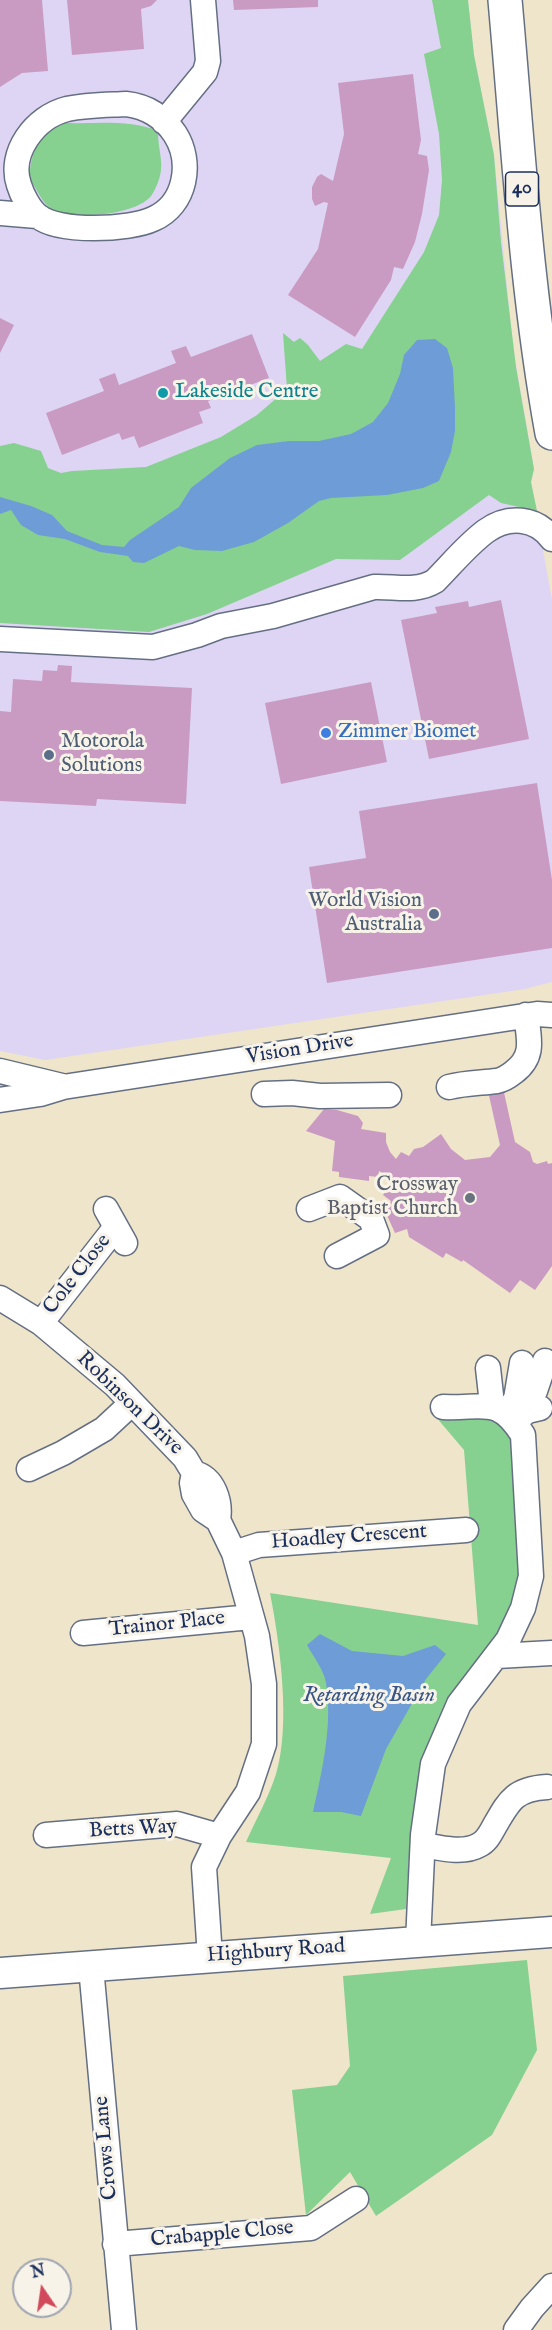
<!DOCTYPE html>
<html>
<head>
<meta charset="utf-8">
<style>
  body { margin:0 }
  #map { position:relative; width:552px; height:2330px; overflow:hidden; background:#efe5ca; font-family:"IM FELL English",serif }
  canvas { display:block }
  .north { position:absolute; left:12px; top:2258px; width:60px; height:60px; box-sizing:border-box; background:#f7f3e8; border:2px solid #9fa5b1; border-radius:50%; rotate:347deg; font-size:16px; font-weight:700; line-height:24px; text-align:center; color:#1b2f5e }
  .north::after { content:''; display:block; margin:auto; width:21px; height:27px; background:#d1495b; clip-path:polygon(50% 0,100% 100%,50% 72%,0 100%) }
</style>
</head>
<body>
<div id="map">
<canvas width="552" height="2330"></canvas>
<div class="north">N</div>
</div>
<script>
const ctx = document.querySelector('canvas').getContext('2d');
ctx.lineJoin = 'round';
function paint(path, color) {
  ctx.fillStyle = color;
  ctx.fill(path, 'evenodd');
}
function stroke(path, color, width, dash) {
  ctx.strokeStyle = color;
  ctx.lineWidth = width;
  ctx.lineCap = dash ? 'butt' : 'round';
  ctx.setLineDash(dash || []);
  ctx.stroke(path);
}
function label(font, color, halo, rows, align = 'center') {
  ctx.font = font + ' "IM FELL English",serif';
  ctx.lineWidth = 6;
  ctx.setLineDash([]);
  ctx.textBaseline = 'middle';
  ctx.strokeStyle = halo;
  ctx.fillStyle = color;
  for (const [text, x, y, turn = 0] of rows) {
    ctx.save();
    ctx.translate(x, y);
    ctx.rotate((+turn || 0) * Math.PI / 180);
    ctx.textAlign = isNaN(turn) ? turn : align;
    if (halo) ctx.strokeText(text, 0, 0);
    ctx.fillText(text, 0, 0);
    ctx.restore();
  }
}
paint(new Path2D(`
  M0,0H468L474,55L494,155L513,347L534,469L531,482L552,600V982L525,989L45,1060L0,1051Z`), '#ded5f5');
paint(new Path2D(`
  M432,0H468L474,55L494,155L501,242L516,367L534,469L531,482L537,511L501,503L489,495L400,560L336,559L207,614L149,632L0,623V446L14,443L41,451L48,468L61,473L72,471L146,467L221,437L257,415L287,389L283,333L294,342L300,338L308,345L320,361L346,344L362,349L424,252L439,215L442,180L439,134L424,54L441,48Z
  M65,123C96,124 129,119 158,131C158,157 168,166 153,193C141,216 69,221 50,208C41,201 35,186 29,177C33,147 36,137 65,123Z
  M436,1417H492L504,1426L511,1438L520,1578L512,1612L423,1762L410,1839L406,1909L370,1914L391,1858L246,1842C256,1819 269,1797 276,1774C291,1725 280,1644 270,1593L478,1625L464,1450Z
  M527,1960L537,2050L492,2135L376,2216L350,2172L306,2215L292,2090L337,2085L350,2066L343,1976Z`), '#86d18f');
paint(new Path2D(`
  M435,339L447,348L453,368L455,408V431L451,452L439,481L423,488L387,495L331,498L319,501L288,523L254,542L222,551L195,550L179,546L144,563L133,562L128,556L100,552L65,539L38,535L21,525L11,510L0,514V497L31,506L52,515L67,531L102,545L124,547L130,540L179,507L191,488L230,458L257,445L289,441H319L351,434L373,422L388,403L400,374L404,355L417,340Z
  M320,1634L352,1651L403,1656L435,1645L446,1654L426,1679L386,1749L361,1816L341,1812H313C322,1771 333,1724 326,1683C324,1670 313,1656 307,1645Z`), '#6e9cd7');
paint(new Path2D(`
  M0,0H42L48,71L22,73L0,87Z
  M67,0H157L151,6L141,9L144,49L72,55Z
  M233,0H318V7L234,10Z
  M413,74L421,140L418,154L427,156L429,170L422,214L415,242L403,269L394,267L391,280L355,337L288,295L318,249L328,203L324,202L315,206L312,199V187L317,177L321,174L333,181L344,134L338,83Z
  M0,318L14,325L0,353Z
  M252,334L269,378L208,401L211,408L199,412L203,423L139,448L134,436L122,440L119,433L62,455L46,413L104,391L99,379L115,373L119,385L176,363L171,351L186,346L191,357Z
  M501,600L529,739L429,759L401,620L437,613L435,607L468,601L469,607Z
  M58,665L72,666L71,682L192,688L186,804L97,799L96,806L0,801V711L11,712L13,679L42,681L43,670L57,671Z
  M371,682L387,762L281,784L265,703Z
  M537,783L552,880V948L327,983L309,867L366,858L359,811Z
  M503,1088L515,1142L530,1152L533,1162L537,1164L547,1161L548,1164L552,1163V1266L535,1290L520,1280L510,1293L463,1260L462,1262L446,1253L443,1258L409,1237L407,1229L395,1233L385,1211L391,1201L383,1195L393,1179L379,1171L378,1177L369,1176V1181L339,1177V1172L332,1171L335,1141L306,1131L324,1109L337,1110L358,1116L363,1123L361,1129L386,1133V1142L390,1152L396,1159L401,1152L409,1156L414,1149L423,1147L441,1134L451,1149L465,1160L490,1157L500,1145L488,1091Z`), '#c99bc2');
const minor = new Path2D(`
  M126,104C146,106 164,117 175,134C193,162 186,205 153,219C130,230 58,233 38,216C30,210 22,195 19,185C8,153 35,117 67,109C86,105 107,105 126,104Z
  M164,122L205,72L208,61L203,0
  M0,213L37,216
  M0,639L153,647L197,635L221,626L273,616L374,587C395,586 415,593 435,581C451,565 467,545 486,531C508,515 536,517 552,539
  M0,1071L62,1086
  M449,1087C465,1083 481,1083 497,1081C503,1080 509,1076 514,1072C535,1056 529,1039 526,1015
  M264,1094L292,1093L320,1096L389,1095
  M0,1100L40,1094L63,1087L537,1014L552,1015
  M106,1209L125,1243
  M309,1209L340,1197L371,1219L377,1235L337,1256
  M0,1298L41,1323L115,1385L185,1458L194,1473C214,1478 221,1502 218,1520
  M41,1323L116,1227
  M488,1368L491,1395L488,1406
  M516,1399L535,1391L545,1361
  M506,1413L516,1399L522,1363
  M514,1422L527,1411L540,1408
  M29,1469L63,1453L104,1429L132,1403
  M194,1473L192,1483L194,1494L203,1510L218,1520L234,1553L257,1636L264,1684V1744L248,1792L219,1836L204,1867L210,1957
  M234,1553L259,1545L466,1530
  M83,1633L251,1617
  M497,1656L552,1653
  M46,1835L177,1824L219,1836
  M423,1845C440,1848 464,1854 479,1845C487,1841 490,1834 494,1827C509,1801 514,1789 547,1787
  M418,1942L423,1835L433,1764L459,1704L508,1640L523,1608L531,1576L523,1435C498,1395 484,1409 443,1407
  M91,1967L124,2330
  M115,2244L311,2228L356,2199
  M516,2330L532,2308L552,2286`);
const major = new Path2D(`
  M0,1973L552,1932`);
const highway = new Path2D(`
  M505,0C518,145 526,290 552,433`);
stroke(minor, '#656f84', 27);
stroke(major, '#656f84', 33);
stroke(highway, '#656f84', 36);
stroke(minor, '#fff', 24);
stroke(major, '#fff', 30);
stroke(highway, '#fff', 33);
for (const [x, y, r, color] of [
  [163,393,6,"#0f9aa8"],
  [326,733,6,"#3f7fe0"],
  [49,755,6,"#5c6f8a"],
  [434,914,6,"#5c6f8a"],
  [470,1198,6,"#6b7280"]
]) {
  const dot = new Path2D();
  dot.arc(x, y, r, 0, 2 * Math.PI);
  ctx.fillStyle = color;
  ctx.fill(dot);
  stroke(dot, '#f7f3e8', 2);
}
for (const [x, y, w] of [
  [522,189,33]
]) {
  const box = new Path2D();
  box.roundRect(x - w / 2, y - 17, w, 34, 4.5);
  ctx.fillStyle = '#f7f3e8';
  ctx.fill(box);
  stroke(box, '#1b2f5e', 1.5);
}
label('bold 20px', '#1b2f5e', null, [
  ["40",522,189]
]);
label('21px', '#0d838f', '#f7f3e8', [
  ["Lakeside Centre",175,393]
], 'left');
label('21px', '#366cbe', '#f7f3e8', [
  ["Zimmer Biomet",338,733]
], 'left');
label('21px', '#4e5e75', '#f7f3e8', [
  ["Motorola",61,743],
  ["Solutions",61,767],
  ["World Vision",422,902,"right"],
  ["Australia",422,926,"right"]
], 'left');
label('21px', '#1b2f5e', '#f7f3e8', [
  ["Vision Drive",300,1050,-9],
  ["Cole Close",78,1275,-52],
  ["Robinson Drive",129,1404,44],
  ["Hoadley Crescent",349,1538,-4],
  ["Trainor Place",167,1625,-6],
  ["Betts Way",133,1830,-3],
  ["Highbury Road",276,1952,-4],
  ["Crows Lane",107,2148,-95],
  ["Crabapple Close",222,2235,-5]
]);
label('21px', '#5b616d', '#f7f3e8', [
  ["Crossway",458,1186],
  ["Baptist Church",458,1210]
], 'right');
label('italic 22px', '#385588', '#f7f3e8', [
  ["Retarding Basin",369,1696]
]);
</script>
</body>
</html>
